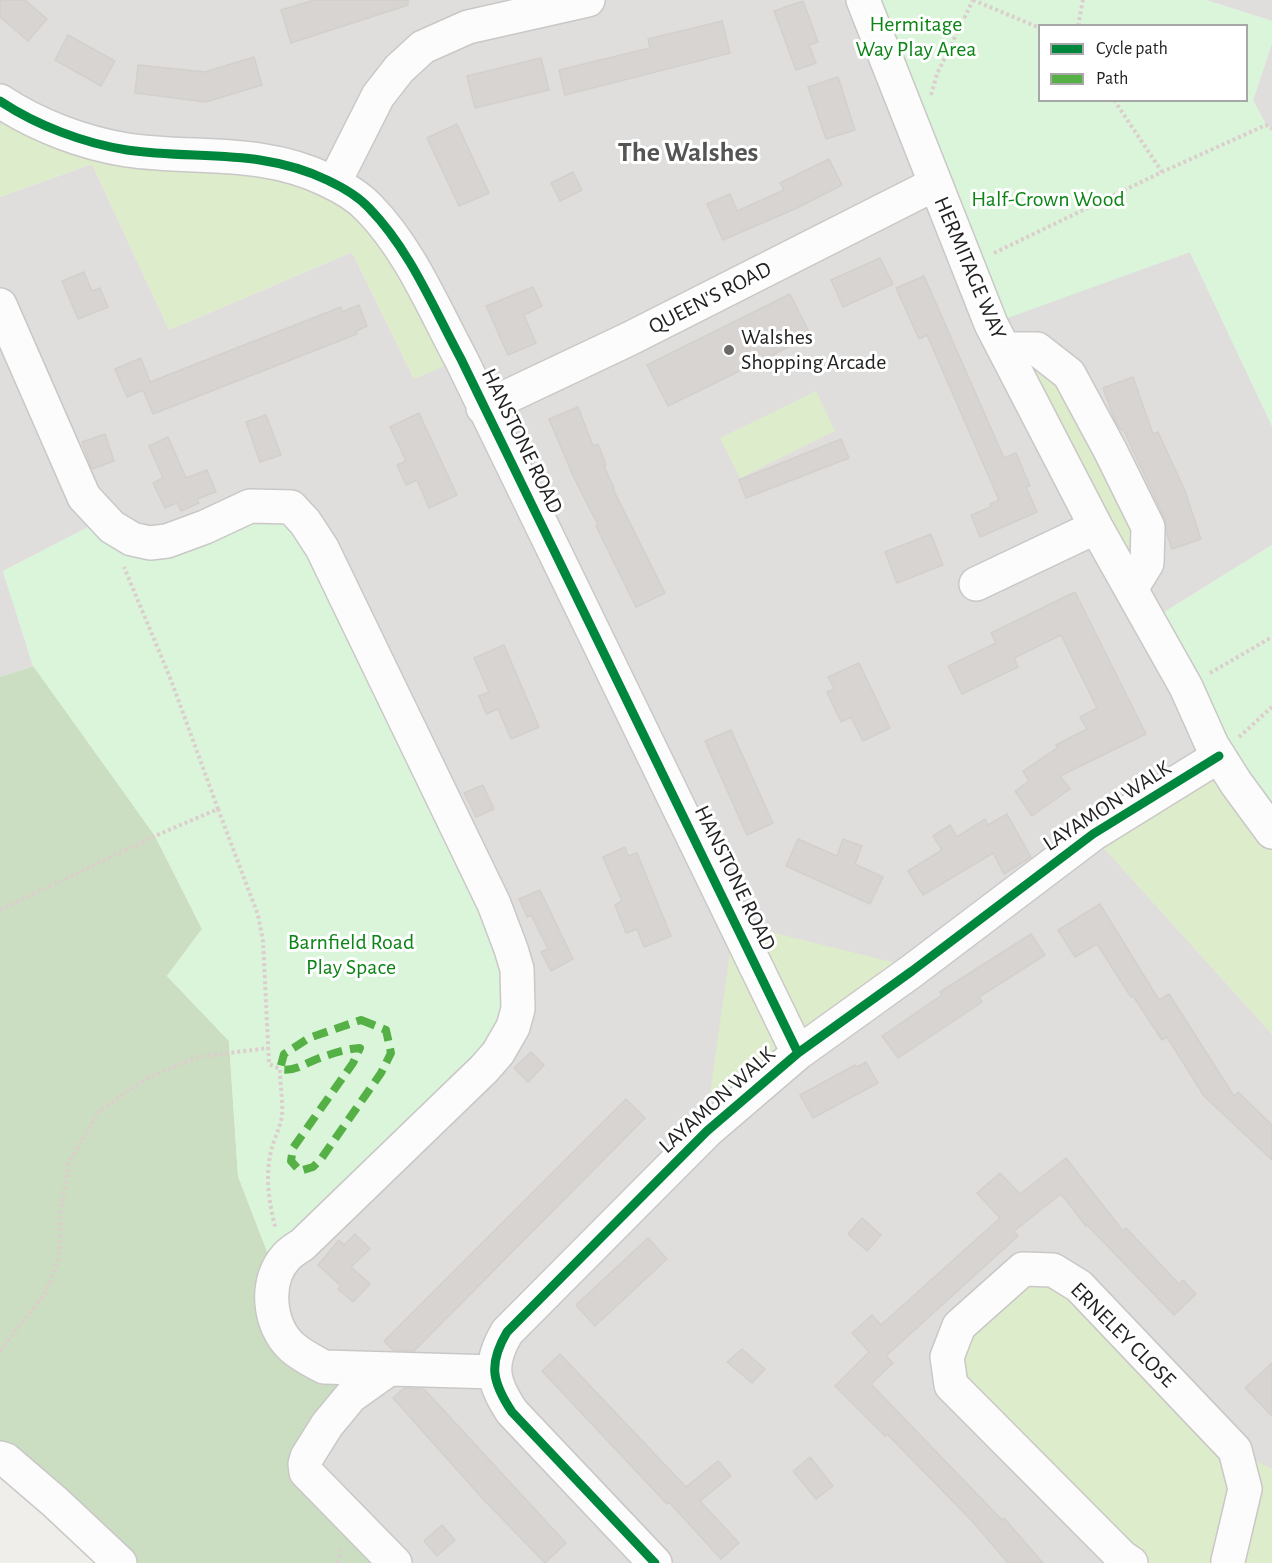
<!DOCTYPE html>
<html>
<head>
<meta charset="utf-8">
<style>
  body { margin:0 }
  #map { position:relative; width:1272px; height:1563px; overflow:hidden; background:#f0eeeb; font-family:"Alegreya Sans",sans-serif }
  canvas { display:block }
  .legend { position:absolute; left:1038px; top:24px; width:210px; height:78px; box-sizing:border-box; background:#fff; border:2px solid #a7a7a7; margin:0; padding:8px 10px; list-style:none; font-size:18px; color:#222 }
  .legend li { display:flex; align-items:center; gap:12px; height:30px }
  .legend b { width:30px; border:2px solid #a7a7a7 }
</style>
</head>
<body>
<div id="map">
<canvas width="1272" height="1563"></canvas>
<ul class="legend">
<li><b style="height:8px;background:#00873e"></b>Cycle path</li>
<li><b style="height:8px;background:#55b145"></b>Path</li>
</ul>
</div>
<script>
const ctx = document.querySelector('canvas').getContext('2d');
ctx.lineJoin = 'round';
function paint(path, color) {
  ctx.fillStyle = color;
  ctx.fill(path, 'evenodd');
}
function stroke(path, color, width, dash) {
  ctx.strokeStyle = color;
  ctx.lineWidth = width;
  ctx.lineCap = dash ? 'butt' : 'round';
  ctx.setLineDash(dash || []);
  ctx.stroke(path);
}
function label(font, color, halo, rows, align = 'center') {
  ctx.font = font + ' "Alegreya Sans",sans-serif';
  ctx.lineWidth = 6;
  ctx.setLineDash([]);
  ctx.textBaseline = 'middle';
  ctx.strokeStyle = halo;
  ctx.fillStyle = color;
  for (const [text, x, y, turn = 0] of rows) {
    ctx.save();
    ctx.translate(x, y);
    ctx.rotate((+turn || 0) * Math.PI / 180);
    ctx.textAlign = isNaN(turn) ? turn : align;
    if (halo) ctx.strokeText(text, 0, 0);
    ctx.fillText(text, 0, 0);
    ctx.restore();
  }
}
paint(new Path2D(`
  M0,0H863L991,323L1190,252L1272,426V545L1150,621L1212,745L705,1129L493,1360L388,1367L290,1345L205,527L114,526L0,301V197L92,164L169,330L352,252L414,379L408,260L193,155L11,108L0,127Z
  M1206,0H1272V21Z
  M1272,43V129L1266,125L1253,100Z
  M0,311L102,520L3,571L33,666L0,677Z
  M1095,838L1272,1034V1563H395L307,1457L351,1396L496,1360L709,1134Z`), '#dfdedc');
paint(new Path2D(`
  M10,108L335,183L461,359L414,379L352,252L169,330L92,164L0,197V127Z
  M1004,349H1037L1148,527L1131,589Z
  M816,391L835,431L740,478L720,438Z
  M1219,756L1272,832V1034L1095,838Z
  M734,923L908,966L705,1129Z
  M1053,1270L1235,1450L1272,1469V1563H1131L951,1385L959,1326Z`), '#ddeccb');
paint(new Path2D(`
  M34,666L155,836L202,929L167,976L229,1041L238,1176L276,1275L290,1345L385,1370L307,1457L395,1563H120L0,1464V677Z`), '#cbdec1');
paint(new Path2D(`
  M863,0H1206L1272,21V43L1253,100L1266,125L1272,129V426L1190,252L991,324ZM1040,26H1246V100H1040Z
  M290,509L414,736L518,1009L276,1275L238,1176L229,1041L167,976L202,929L155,836L33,666L3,571L102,520L122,536Z
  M1272,545V810L1150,621Z`), '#daf5da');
const building = new Path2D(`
  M0,0H25L47,19L28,41L0,17Z
  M314,0H408V5L291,43L281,10Z
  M803,1L818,42L809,45L816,63L796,70L774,11Z
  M722,21L730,53L565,95L559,70L650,48L648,39Z
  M68,35L115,61L101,86L55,60Z
  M254,57L262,85L206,102L135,93L138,65L205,72Z
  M541,58L549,90L475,108L467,76Z
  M838,77L855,130L826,139L808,87Z
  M457,124L489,193L459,206L427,138Z
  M829,159L842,185L797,208L723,240L707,204L730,194L737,211L784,190L780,183Z
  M573,172L582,190L560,201L551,183Z
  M880,258L893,284L843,307L831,280Z
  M84,272L92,291L100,288L108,307L78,319L62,281Z
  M924,276L1004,458L1016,453L1030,486L1026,487L1037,512L980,537L971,515L991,507L990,504L999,500L927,335L919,339L896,288Z
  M533,287L542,306L524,315L536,343L508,355L486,306Z
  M790,294L811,336L668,406L647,365Z
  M359,305L367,326L356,331L357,334L153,414L143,390L127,397L115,369L141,358L150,382L341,307L342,312Z
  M1133,377L1153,434L1158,432L1185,491L1201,539L1172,549L1167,534L1165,519L1123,429L1121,430L1114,418L1103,388Z
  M578,407L593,446L598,444L606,465L604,466L614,488L613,489L665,593L636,607L596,526L598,525L574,478L549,419Z
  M419,413L457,495L429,508L417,480L406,485L397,465L406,461L390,427Z
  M266,415L281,455L260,462L246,422Z
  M105,434L114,461L92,469L82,442Z
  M168,437L186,478L207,470L216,492L197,499L199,503L181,511L177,503L165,508L153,483L163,478L149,446Z
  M841,439L849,458L746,498L739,480Z
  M931,534L943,565L897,583L885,552Z
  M1075,592L1146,734L1060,776L1070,789L1032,816L1015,791L1029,781L1023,771L1057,748L1056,745L1087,729L1080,717L1097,708L1061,635L1014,658L1018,667L962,694L948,666L996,643L991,633Z
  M504,645L539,727L511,739L498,709L486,714L479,696L489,692L474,658Z
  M859,663L890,728L863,741L851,717L841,722L827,692L834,689L828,677Z
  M731,730L773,823L747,835L705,741Z
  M483,785L494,809L476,817L464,793Z
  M1007,814L1031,857L1004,874L993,853L923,895L908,871L942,850L933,836L950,825L957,837L985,819L988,825Z
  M798,839L837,856L843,839L862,846L855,864L883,877L870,904L786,866Z
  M625,847L628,856L637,853L671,936L644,947L637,929L626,933L615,905L622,901L603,857Z
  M540,890L573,959L551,971L541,952L548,949L531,915L527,917L519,899Z
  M1100,904L1159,1000L1169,994L1234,1096L1238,1092L1272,1125V1160L1204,1096L1167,1037L1162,1040L1133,996L1131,997L1097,944L1075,957L1058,930Z
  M1031,934L1045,955L979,997L982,1002L898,1058L882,1036L942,995L940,992Z
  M531,1052L544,1065L528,1082L514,1068Z
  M866,1062L878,1083L813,1118L800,1095L855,1065L857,1067Z
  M626,1099L645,1118L414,1351L393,1350L384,1341Z
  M1066,1158L1123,1231L1126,1228L1179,1284L1183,1280L1196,1294L1174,1315L1087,1225L1086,1226L1061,1194L1014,1231L1018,1236L886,1356L893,1363L871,1384L1002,1520L1004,1518L1043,1563H1008L973,1522L887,1434L885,1436L835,1386L869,1352L852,1333L872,1315L881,1325L1000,1218L977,1193L1000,1173L1020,1194Z
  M862,1218L881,1235L867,1251L848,1234Z
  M355,1234L370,1249L351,1267L370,1284L353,1302L338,1289L341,1286L318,1265L339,1240L344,1245Z
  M648,1238L667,1259L595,1326L576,1305Z
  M742,1349L765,1369L752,1383L727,1362Z
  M560,1354L686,1487L718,1461L731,1476L700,1501L739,1543L721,1559L669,1502L667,1504L542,1371Z
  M1272,1363V1416L1245,1388Z
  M404,1388L424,1389L566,1543L545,1563L483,1499L393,1398Z
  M810,1457L833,1486L816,1499L793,1471Z
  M442,1525L455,1540L437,1556L424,1541Z`);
paint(building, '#d7d4d2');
stroke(building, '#d3d0cc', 1.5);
const minor = new Path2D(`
  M863,0L991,324L1096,527L1186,687L1212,745L1236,783L1272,832
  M0,101C36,125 83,143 127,150C197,160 261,148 327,180C342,187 358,196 369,208C410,250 433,307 461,359L798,1053
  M334,183L378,96L399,69L423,47L468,27L588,0
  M0,305L84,497L112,527L132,539L150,543L167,541L205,527L250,506L291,507L305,522L322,548L494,904L511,949L517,969L518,1009L513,1027L498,1053L484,1069L302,1245C297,1248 291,1252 287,1256C264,1280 268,1325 292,1347C302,1356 313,1361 324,1367L494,1372
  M1004,349H1037L1069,374L1110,450L1148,527L1147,563L1131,589
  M483,408L629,339L935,184
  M976,584L1096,527
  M389,1369L351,1396L327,1425L307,1457L305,1464L306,1472L395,1563
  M0,1458L6,1460L55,1502L120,1563
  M655,1563L512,1412C492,1382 488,1364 507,1332L707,1131L798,1053L912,971L1093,834L1219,756
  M1131,1563L1122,1557L951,1385L947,1357L959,1326L1023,1269L1053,1270L1079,1286L1235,1450L1245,1489L1228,1561`);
stroke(minor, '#c9c8c7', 36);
stroke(new Path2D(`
  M973,0L1040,28
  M1078,26L1083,0
  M931,95L937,74L973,0
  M1114,100L1162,172
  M994,253L1162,172L1266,125L1272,129
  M1210,673L1272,637
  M1239,737L1272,707
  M218,809L258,915L263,941L269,1064L280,1069C280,1084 283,1101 282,1116C280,1128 274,1139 271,1151C265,1175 269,1206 276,1229
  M0,910L155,836L218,809L171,680L124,567
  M0,1351L46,1292L59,1258L61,1208L69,1163L99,1111L149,1077L198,1057L268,1048
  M338,1563L341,1549`), '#dccecd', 4, [3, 3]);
stroke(minor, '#fdfcfc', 33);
stroke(new Path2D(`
  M361,1020L386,1030L391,1053L381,1073L321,1159L313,1167L300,1171L291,1161L293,1148L353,1063L360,1048C345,1049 331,1054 317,1059C304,1064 294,1072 280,1069L284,1054L309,1038Z`), '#55b145', 8, [15, 8]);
stroke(new Path2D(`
  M0,101C36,125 83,143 127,150C197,160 261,148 327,180C342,187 358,196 369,208C410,250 433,307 461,359L798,1053
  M655,1563L512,1412C492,1382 488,1364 507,1332L707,1131L798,1053L912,971L1093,834L1219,756`), '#00873e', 9);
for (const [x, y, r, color] of [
  [729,350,6,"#6a6968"]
]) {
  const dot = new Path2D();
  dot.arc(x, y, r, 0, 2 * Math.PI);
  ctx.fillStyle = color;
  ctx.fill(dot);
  stroke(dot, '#fff', 2);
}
label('22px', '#0c8416', '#fff', [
  ["Hermitage",916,24],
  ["Way Play Area",916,49],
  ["Half-Crown Wood",1048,199],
  ["Barnfield Road",351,942],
  ["Play Space",351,967]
]);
label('22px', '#222', '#fff', [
  ["HERMITAGE WAY",970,268,67],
  ["QUEEN'S ROAD",710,298,-27],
  ["HANSTONE ROAD",522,441,64],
  ["LAYAMON WALK",1107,806,-33],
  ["HANSTONE ROAD",735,878,64],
  ["LAYAMON WALK",717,1100,-42],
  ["ERNELEY CLOSE",1123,1335,45]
]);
label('22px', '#222', '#fff', [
  ["Walshes",741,337],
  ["Shopping Arcade",741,362]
], 'left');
label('bold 28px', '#555', '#fff', [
  ["The Walshes",688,153]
]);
</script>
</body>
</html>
